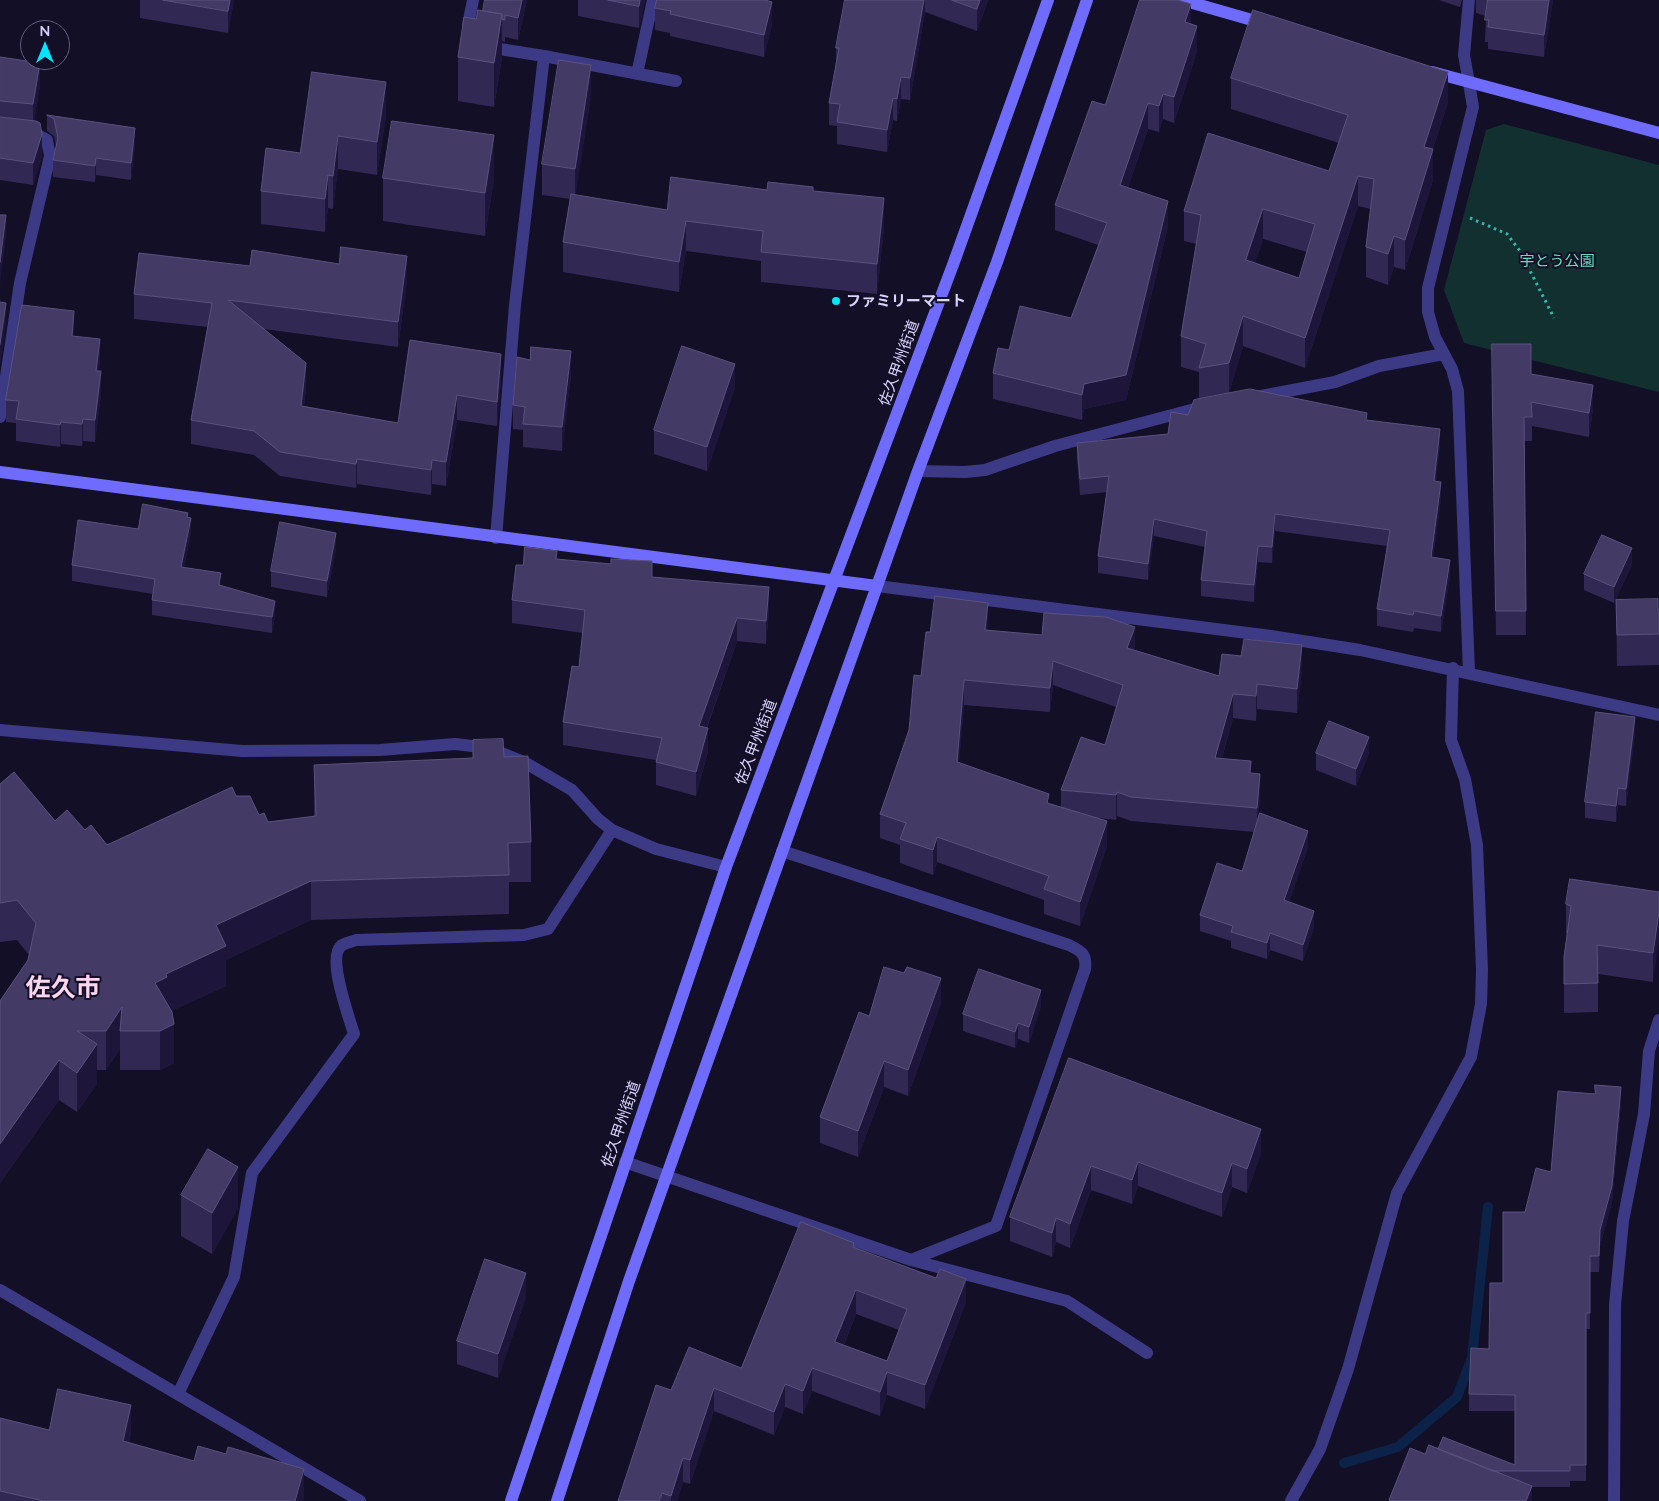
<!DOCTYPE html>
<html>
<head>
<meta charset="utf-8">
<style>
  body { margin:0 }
  #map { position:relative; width:1659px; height:1501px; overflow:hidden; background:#130f26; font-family:Lato,sans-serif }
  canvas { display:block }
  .north { position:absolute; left:20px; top:20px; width:50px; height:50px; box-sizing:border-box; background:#130f26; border:1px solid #625e7d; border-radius:50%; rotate:0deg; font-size:14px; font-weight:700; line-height:20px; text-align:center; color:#d9d4ff }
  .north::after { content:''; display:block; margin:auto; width:18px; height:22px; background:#00e5ff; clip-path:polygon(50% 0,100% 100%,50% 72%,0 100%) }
</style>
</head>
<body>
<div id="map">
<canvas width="1659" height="1501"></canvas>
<div class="north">N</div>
</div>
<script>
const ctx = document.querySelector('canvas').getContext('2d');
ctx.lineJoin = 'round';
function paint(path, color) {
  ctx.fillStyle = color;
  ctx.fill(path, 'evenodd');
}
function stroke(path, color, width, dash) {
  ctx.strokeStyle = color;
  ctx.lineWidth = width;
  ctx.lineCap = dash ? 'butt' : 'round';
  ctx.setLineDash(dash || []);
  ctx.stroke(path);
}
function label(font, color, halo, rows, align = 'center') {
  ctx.font = font + ' Lato,"Noto Sans JP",sans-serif';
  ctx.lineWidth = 4;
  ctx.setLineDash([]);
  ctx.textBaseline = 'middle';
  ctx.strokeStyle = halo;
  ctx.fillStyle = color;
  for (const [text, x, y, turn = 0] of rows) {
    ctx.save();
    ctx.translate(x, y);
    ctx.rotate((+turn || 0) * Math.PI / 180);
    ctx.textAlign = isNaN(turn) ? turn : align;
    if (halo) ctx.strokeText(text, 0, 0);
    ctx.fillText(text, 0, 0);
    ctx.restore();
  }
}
paint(new Path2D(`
  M1504,124L1659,165V392L1464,343L1444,290L1486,130Z`), '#12302f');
stroke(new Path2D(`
  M1344,1463L1398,1447L1457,1397L1472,1358L1488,1207`), '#0c2248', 10);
stroke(new Path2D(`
  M1470,218L1507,234L1520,251L1554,318`), '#2fb8b0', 3, [2.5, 4]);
stroke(new Path2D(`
  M1469,0L1464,55L1469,83
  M544,56L676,81
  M637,74L653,0
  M0,131L38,135L47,140L50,156L20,283L0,417
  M1256,397L1335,382L1379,366L1444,354
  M918,471L965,472L985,470L1055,446L1206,406
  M911,1260L1067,1301L1147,1353
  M178,1394L234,1277L252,1173L354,1034C349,1017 327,958 341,946C344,943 352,942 356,940L524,935L548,929L612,830
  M1291,1501L1320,1449L1348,1369L1397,1193L1471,1057L1481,1004L1482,970L1477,845L1465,779L1451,740L1453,668
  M1614,1501L1615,1305L1623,1221L1644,1114L1649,1051L1659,1020`), '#3d3a85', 12);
stroke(new Path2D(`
  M470,35L468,25L473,0
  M487,47L544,56L515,305L496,538
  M877,586L1271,636L1360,650L1659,715
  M1469,672L1458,391L1452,369L1435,337L1428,312V288L1473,107L1469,83
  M0,730L242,751L380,750L455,744L489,748L524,762L572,790L598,819L612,830L656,849L726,867
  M625,1162L911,1260L996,1226L1085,969C1087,954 1081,951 1069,945L782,851
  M0,1290L360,1501`), '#3d3a85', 12);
stroke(new Path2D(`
  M1182,0L1266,24
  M1432,72L1659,133
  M0,472L877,586
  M511,1501L726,867L954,262L1048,0
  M557,1501L629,1281L918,471L997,262L1087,0`), '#6f6bff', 12);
paint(new Path2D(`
  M140,0H234L228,33L140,18Z
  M485,0H527L518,40L505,37V42L502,41V58L494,107L458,101V57L476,19L483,11Z
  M578,0H645L639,28L578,16Z
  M845,0H988L977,31L925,12L910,100L901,99L897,121L893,120L887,152L837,144V126L829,125V103L836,62V48Z
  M1439,0H1462L1460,7Z
  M1476,0H1553L1544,57L1488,49V42H1485L1486,16L1476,13Z
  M655,8L772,24L764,57L670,36V33L655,30Z
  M1191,24L1197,51L1174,123L1163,119L1159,132L1148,129L1128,187L1168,226L1126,400L1084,409L1082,420L993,399V373L1009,350L1071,318L1098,245L1055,230V205L1105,105Z
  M0,57L40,85L34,121L42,156L33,185L0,180Z
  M1231,78L1448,102L1433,149V180L1405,270L1394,267L1388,285L1366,277V247L1371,209L1358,206L1305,368L1243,346L1229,393L1199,399V372L1181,367V336L1197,244L1184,241V211L1329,171L1339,143L1231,109ZM1263,239L1307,252L1299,278L1255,263Z
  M591,96L575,195L667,210L767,190L813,191L884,227L877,294L761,282V261L686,251L679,292L563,272V242L570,199L542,195V164Z
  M47,115L135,144L131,180L96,175L95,182L53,177V160L56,147L54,136L47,131Z
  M386,115L377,175L338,169L333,209L328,208L325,232L261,224V191L300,153Z
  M383,178L494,179L485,236L383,221Z
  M250,266L407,280L398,347L264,329L306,388L304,406L398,423L410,340L501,379L497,426L457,420L446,486L432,484L431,495L357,484L356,488L280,476L254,455L191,444V420L208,327L134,319V294Z
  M74,336L100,361L98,371L101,394L95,442L83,441L82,446L61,444L60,447L16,441V423L6,422V400Z
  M1492,368L1531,374L1593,409L1589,437L1532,426V441H1524L1526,635H1496Z
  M571,375L562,451L523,447V430L513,429V405Z
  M735,387L707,471L654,454V430Z
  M1188,415L1367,420L1440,445L1436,481L1441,498L1433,558L1450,577L1441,632L1414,628L1413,632L1377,626V609L1387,546L1275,531L1272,563L1258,562L1254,602L1201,596V580L1205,547L1154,536L1148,580L1098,573V556L1107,492L1080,495L1077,459V443L1168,434Z
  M188,517L191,533L184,567L221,585L275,616L272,633L152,615V600L153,594L72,581V565L138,529Z
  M336,549L327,597L271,587V571Z
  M557,559L652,577L769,610L766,644L737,641L707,728L708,751L696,796L656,785V760L563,745V722L579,667L583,633L512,623V600L523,565Z
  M1632,565L1614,603L1584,590V574Z
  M1616,600L1659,610V665L1617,666Z
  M988,628V630L1135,650L1219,676L1302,670L1297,713L1257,709L1256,721L1233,718L1222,758L1251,773L1260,799L1258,818L1308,847L1289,902L1314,927L1303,961L1270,950L1267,959L1231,948V941L1200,931V915L1242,871L1254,832L1131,821L1117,816L1116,820L1098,818L1107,846L1080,926L1044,914V900L937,862L933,875L900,863V845L880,838V814L909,730L930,632ZM1053,685L1116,707L1105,745L1061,790V807L1049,803L959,762L964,705L1050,712Z
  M1635,733L1626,806L1618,805L1616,822L1585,818V802Z
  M473,740L504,757L531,842V882H509V914L311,920L226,960V986L171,1011L174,1063L160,1070H120V1049L106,1070H97V1084L77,1112L59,1100L0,1183V1001L28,960L29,955L17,940L0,942V784L55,821L85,830L107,845L236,796L268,822L314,817V765L473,758Z
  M1316,753H1369L1356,786L1316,770Z
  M1659,892L1653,982L1598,974V1012L1564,1013V957L1567,934L1566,933V904Z
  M941,1003L908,1096L884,1087L858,1157L820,1143V1117L869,1016Z
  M1041,1006L1029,1043L1018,1039L1015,1048L963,1031V1014Z
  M1069,1058L1261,1153L1247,1193L1232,1187L1222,1217L1138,1186L1132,1204L1091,1190L1070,1248L1056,1242L1052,1257L1010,1241V1217Z
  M1621,1103L1612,1202L1600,1246L1599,1272H1590V1329H1586V1481H1570V1487H1532V1501H1389V1500L1425,1454L1438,1449L1515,1465V1411H1469V1394L1489,1349L1503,1283L1525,1212L1551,1172Z
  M181,1195L238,1208L212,1254L181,1236Z
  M854,1247L966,1302L925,1409L887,1395L880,1416L812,1391L803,1414L785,1407L774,1435L714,1411L690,1484L683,1482L677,1501H618L671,1390L741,1368ZM856,1314L899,1330L887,1361L844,1345Z
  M526,1297L498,1378L457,1364V1341Z
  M0,1418L49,1430L131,1433L129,1442L304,1497L303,1501H0Z`), '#312854');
paint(new Path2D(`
  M230,0H234V2L228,33V11Z
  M522,0H527L518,40V18Z
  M640,0H645L639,28V6Z
  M924,0H925V12L910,100V78Z
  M980,0H988L977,31V9Z
  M1549,0H1553L1544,57V35Z
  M772,2V24L764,57V35Z
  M1191,4V30L1185,22Z
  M502,14V58L494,107V63Z
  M1197,26V51L1174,123V97Z
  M40,63V85L33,126V104Z
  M591,65V96L575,200V169Z
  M1448,72V102L1424,177V147Z
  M901,77V99L897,121V99Z
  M386,82V115L377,175V142Z
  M1163,94V119L1159,132V106Z
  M893,98V120L887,152V130Z
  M1148,103V129L1120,210V185Z
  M135,128V144L131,180V163Z
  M42,134V156L33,185V163Z
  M494,135V179L485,236V193Z
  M338,136V169L333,209V176Z
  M1433,149V180L1405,270V240Z
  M96,158V175L95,182V166Z
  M328,175V208L325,232V199Z
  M1358,176V206L1305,368V338Z
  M884,198V227L877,294V264Z
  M1168,201V226L1126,400L1084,409L1082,420V395L1084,384Z
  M1263,209V239L1246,291V260Z
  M6,215V237L0,284V262Z
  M686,221V251L679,292V262Z
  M1394,236V267L1388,285V254Z
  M407,256V280L398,347V322Z
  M6,303V325L0,366V344Z
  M74,311V334L72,358V336Z
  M1243,316V346L1229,393V363Z
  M100,339V361L96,393V371Z
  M571,351V375L562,451V427Z
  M501,354V379L497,426V402Z
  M306,363V388L301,430V406Z
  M735,364V387L707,471V447Z
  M101,371V394L95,442V420Z
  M1593,385V409L1589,437V413Z
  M457,395V420L446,486V462Z
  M83,419V441L82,446V424Z
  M61,422V444L60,447V425Z
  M1440,429V445L1434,497V481Z
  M357,459V484L356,488V464Z
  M432,460V484L431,495V470Z
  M1441,482V498L1431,574V557Z
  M1275,514V531L1272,563V547Z
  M191,518V533L181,582V567Z
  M1154,519V536L1148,580V564Z
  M336,533V549L327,597V581Z
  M1258,546V562L1254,602V585Z
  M1632,548V565L1614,603V587Z
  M1450,560V577L1441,632V616Z
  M769,587V610L766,644V621Z
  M275,601V616L272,633V617Z
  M988,603V628L985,655V630Z
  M737,618V641L699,749V726Z
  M1135,627V652L1127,648Z
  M1302,645V670L1297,713V689Z
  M1053,661V685L1050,712V688Z
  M964,680V705L957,786V762Z
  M1257,684V709L1256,721V696Z
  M1233,694V718L1215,782V758Z
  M1635,717V733L1626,806V789Z
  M708,728V751L696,796V772Z
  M1369,737V753L1356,786V769Z
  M1260,774V799L1257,833V808Z
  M1618,788V805L1616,822V806Z
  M1117,792V816L1116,820V795Z
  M1107,821V846L1080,926V902Z
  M1308,831V847L1284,917V900Z
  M937,837V862L933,875V850Z
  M311,881V920L226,960V986L167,1013L155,983L166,974L216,925Z
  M1314,911V927L1303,961V945Z
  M1659,912V941L1653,982V953Z
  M1270,933V950L1267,959V943Z
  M941,978V1003L908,1096V1070Z
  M1041,990V1006L1029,1043V1027Z
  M122,1007L120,1031V1049L106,1070V1031Z
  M1018,1023V1039L1015,1048V1032Z
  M174,1024V1063L160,1070V1031Z
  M97,1044V1084L77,1112V1073Z
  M59,1060V1100L0,1183V1144Z
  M884,1061V1087L858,1157V1131Z
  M1621,1087V1103L1612,1202L1600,1246L1599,1272L1600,1230Z
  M1261,1129V1153L1247,1193V1169Z
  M1138,1162V1186L1132,1204V1180Z
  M1232,1163V1187L1222,1217V1193Z
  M1091,1166V1190L1070,1248V1224Z
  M238,1167V1208L212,1254V1213Z
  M1056,1218V1242L1052,1257V1233Z
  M526,1273V1297L498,1378V1354Z
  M966,1279V1302L925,1409V1385Z
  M856,1290V1314L835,1366V1342Z
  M812,1368V1391L803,1414V1391Z
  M887,1372V1395L880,1416V1392Z
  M785,1384V1407L774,1435V1412Z
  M714,1388V1411L690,1484V1460Z
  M131,1405V1433L123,1469V1441Z
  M683,1458V1482L677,1501H671V1496Z
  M304,1469V1497L303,1501H295Z
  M1532,1486V1501H1526Z`), '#1d163a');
const building = new Path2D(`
  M163,0H230L228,11Z
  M485,0H522L518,18L505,15V20L502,19V14L483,11Z
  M608,0H640L639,6Z
  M657,0H765L772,2L764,35L670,14L671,11L655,8Z
  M845,0H924L910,78L901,77L897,99L893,98L887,130L837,122L840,104L829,103L839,48H836Z
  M952,0H980L977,9Z
  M1140,0H1178L1191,4L1185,22L1197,26L1174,97L1163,94L1159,106L1148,103L1120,185L1168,201L1126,375L1084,384L1082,395L993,373L998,348L1009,350L1020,306L1071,318L1107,223L1055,205L1092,101L1105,105Z
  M1488,0H1549L1544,35L1488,27L1489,20H1485Z
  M478,10L502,14L494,63L458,57L464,17L476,19Z
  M1253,10L1448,72L1424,147L1433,149L1405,240L1394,236L1388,254L1366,247L1374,179L1358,176L1305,338L1243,316L1229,363L1199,368L1206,344L1181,336L1201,215L1184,211L1208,133L1329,171L1348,115L1231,78ZM1263,209L1315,224L1299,278L1246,260Z
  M0,57L40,63L33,104L0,101Z
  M559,60L591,65L575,169L542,164Z
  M312,72L386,82L377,142L338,136L333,176L328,175L325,199L261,191L266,148L300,153Z
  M47,115L135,128L131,163L96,158L95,166L53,160L58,138L54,119Z
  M0,117L36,121L40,123L42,134L33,163L0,158Z
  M392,121L494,135L485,193L383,178Z
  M671,177L767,190L768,182L813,187V191L884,198L877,264L761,252L763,231L686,221L679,262L563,242L571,194L667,210Z
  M0,215H6L0,262Z
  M341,247L407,256L398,322L228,300L306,363L301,406L398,423L410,340L501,354L497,402L457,395L446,462L432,460L431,470L357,459L356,464L280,452L254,431L191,420L212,303L134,294L139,253L250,266L252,250L339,264Z
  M0,302L6,303L0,344Z
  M22,305L74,311L72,336L100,339L96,371H101L95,420L83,419L82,424L61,422L60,425L16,419L19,401L6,400Z
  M1492,344H1531V374L1593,385L1589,413L1531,402L1532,417H1524L1526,611H1496Z
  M682,346L735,364L707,447L654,430Z
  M531,347L571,351L562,427L523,424L525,407L513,405L517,357L530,360Z
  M1250,389L1367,413L1366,420L1440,429L1434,481L1441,482L1431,557L1450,560L1441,616L1414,611L1413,615L1377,609L1390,530L1275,514L1272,547L1258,546L1254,585L1201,580L1207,531L1154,519L1148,564L1098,556L1109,476L1080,479L1077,443L1168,434L1171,412L1188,415L1194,400Z
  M143,504L188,513L187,517L191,518L181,567L221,573L219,585L275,601L272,617L152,600L155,579L72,565L78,520L138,529Z
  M280,522L336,533L327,581L271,571Z
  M1602,535L1632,548L1614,587L1584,574Z
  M525,547L557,551L556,559L611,564V559L652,561V577L769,587L766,621L737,618L699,726L708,728L696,772L656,762L662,738L563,722L572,666L579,667L585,610L512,600L516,565H523Z
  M935,596L988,603L985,630L1042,635L1044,613L1106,617L1135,627L1127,648L1219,676L1222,654L1241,656L1244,639L1302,645L1297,689L1257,684L1256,696L1233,694L1215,758L1251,761L1250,773L1260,774L1257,808L1131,797L1117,792L1116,795L1061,790L1081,737L1105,745L1123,685L1053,661L1050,688L964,680L957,762L1049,794L1047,803L1107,821L1080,902L1044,889L1049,876L937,837L933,850L900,839L906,823L880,814L909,730L914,675L921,676L926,632H930Z
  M1658,599V610H1659V634L1617,635L1616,600Z
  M1596,712L1635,717L1626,789L1618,788L1616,806L1585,802Z
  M1329,721L1369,737L1356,769L1316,753Z
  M503,739L504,757L528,756L531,842L508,843L509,875L311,881L216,925L226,946L166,974L167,977L155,983L172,1012L174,1024L160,1031H120L122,1007L106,1031H77L97,1044L77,1073L59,1060L0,1144V1001L28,960L36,923L17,900L0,903V784L14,772L55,821L67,810L85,830L91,825L107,845L232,787L236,796H250L259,815L264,813L268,822L316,816L314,765L473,758V740Z
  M1260,813L1308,831L1284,900L1314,911L1303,945L1270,933L1267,943L1231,932L1233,926L1200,915L1217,863L1242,871Z
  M1570,879L1659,892V912L1653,953L1597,945L1598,983L1564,984V957L1571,906L1566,904Z
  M884,967L904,973L907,967L941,978L908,1070L884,1061L858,1131L820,1117L859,1012L869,1016Z
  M979,969L1041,990L1029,1027L1018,1023L1015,1032L963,1014Z
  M1069,1058L1261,1129L1247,1169L1232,1163L1222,1193L1138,1162L1132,1180L1091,1166L1070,1224L1056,1218L1052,1233L1010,1217Z
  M1595,1085L1621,1087L1612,1186L1600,1230L1599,1256H1590V1313H1586V1465H1570V1471H1493L1438,1449L1443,1437L1515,1465V1395L1469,1394L1471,1348L1489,1349L1490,1283H1503V1212H1525L1536,1168L1551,1172L1558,1091L1595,1094Z
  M208,1149L238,1167L212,1213L181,1195Z
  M801,1222L854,1243L853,1247L936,1278L940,1269L966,1279L925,1385L887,1372L880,1392L812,1368L803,1391L785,1384L774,1412L714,1388L690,1460L683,1458L671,1496L662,1493L659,1501H618L656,1385L671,1390L689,1347L741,1368ZM856,1290L907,1309L887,1361L835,1342Z
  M485,1259L526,1273L498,1354L457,1341Z
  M58,1389L131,1405L123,1441L194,1461L198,1446L226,1454L228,1447L304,1469L295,1501H44L0,1491V1418L49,1430Z
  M1429,1445L1532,1486L1526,1501H1393L1389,1500L1410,1448L1425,1454Z`);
paint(building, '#433a66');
stroke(building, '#5a527e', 1);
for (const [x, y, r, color] of [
  [836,301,5,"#00e5ff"]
]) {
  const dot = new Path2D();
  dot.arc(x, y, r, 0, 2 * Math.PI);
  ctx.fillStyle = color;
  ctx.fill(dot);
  stroke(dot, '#130f26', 2);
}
label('15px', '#5fe0c0', '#130f26', [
  ["宇とう公園",1557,261]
]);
label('bold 15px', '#d9d4ff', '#130f26', [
  ["ファミリーマート",846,301]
], 'left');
label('15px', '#d9d4ff', '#130f26', [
  ["佐久甲州街道",899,363,-70],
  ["佐久甲州街道",756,742,-69],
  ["佐久甲州街道",621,1124,-71]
]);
label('bold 25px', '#ffd6f0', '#130f26', [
  ["佐久市",63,988]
]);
</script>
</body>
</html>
